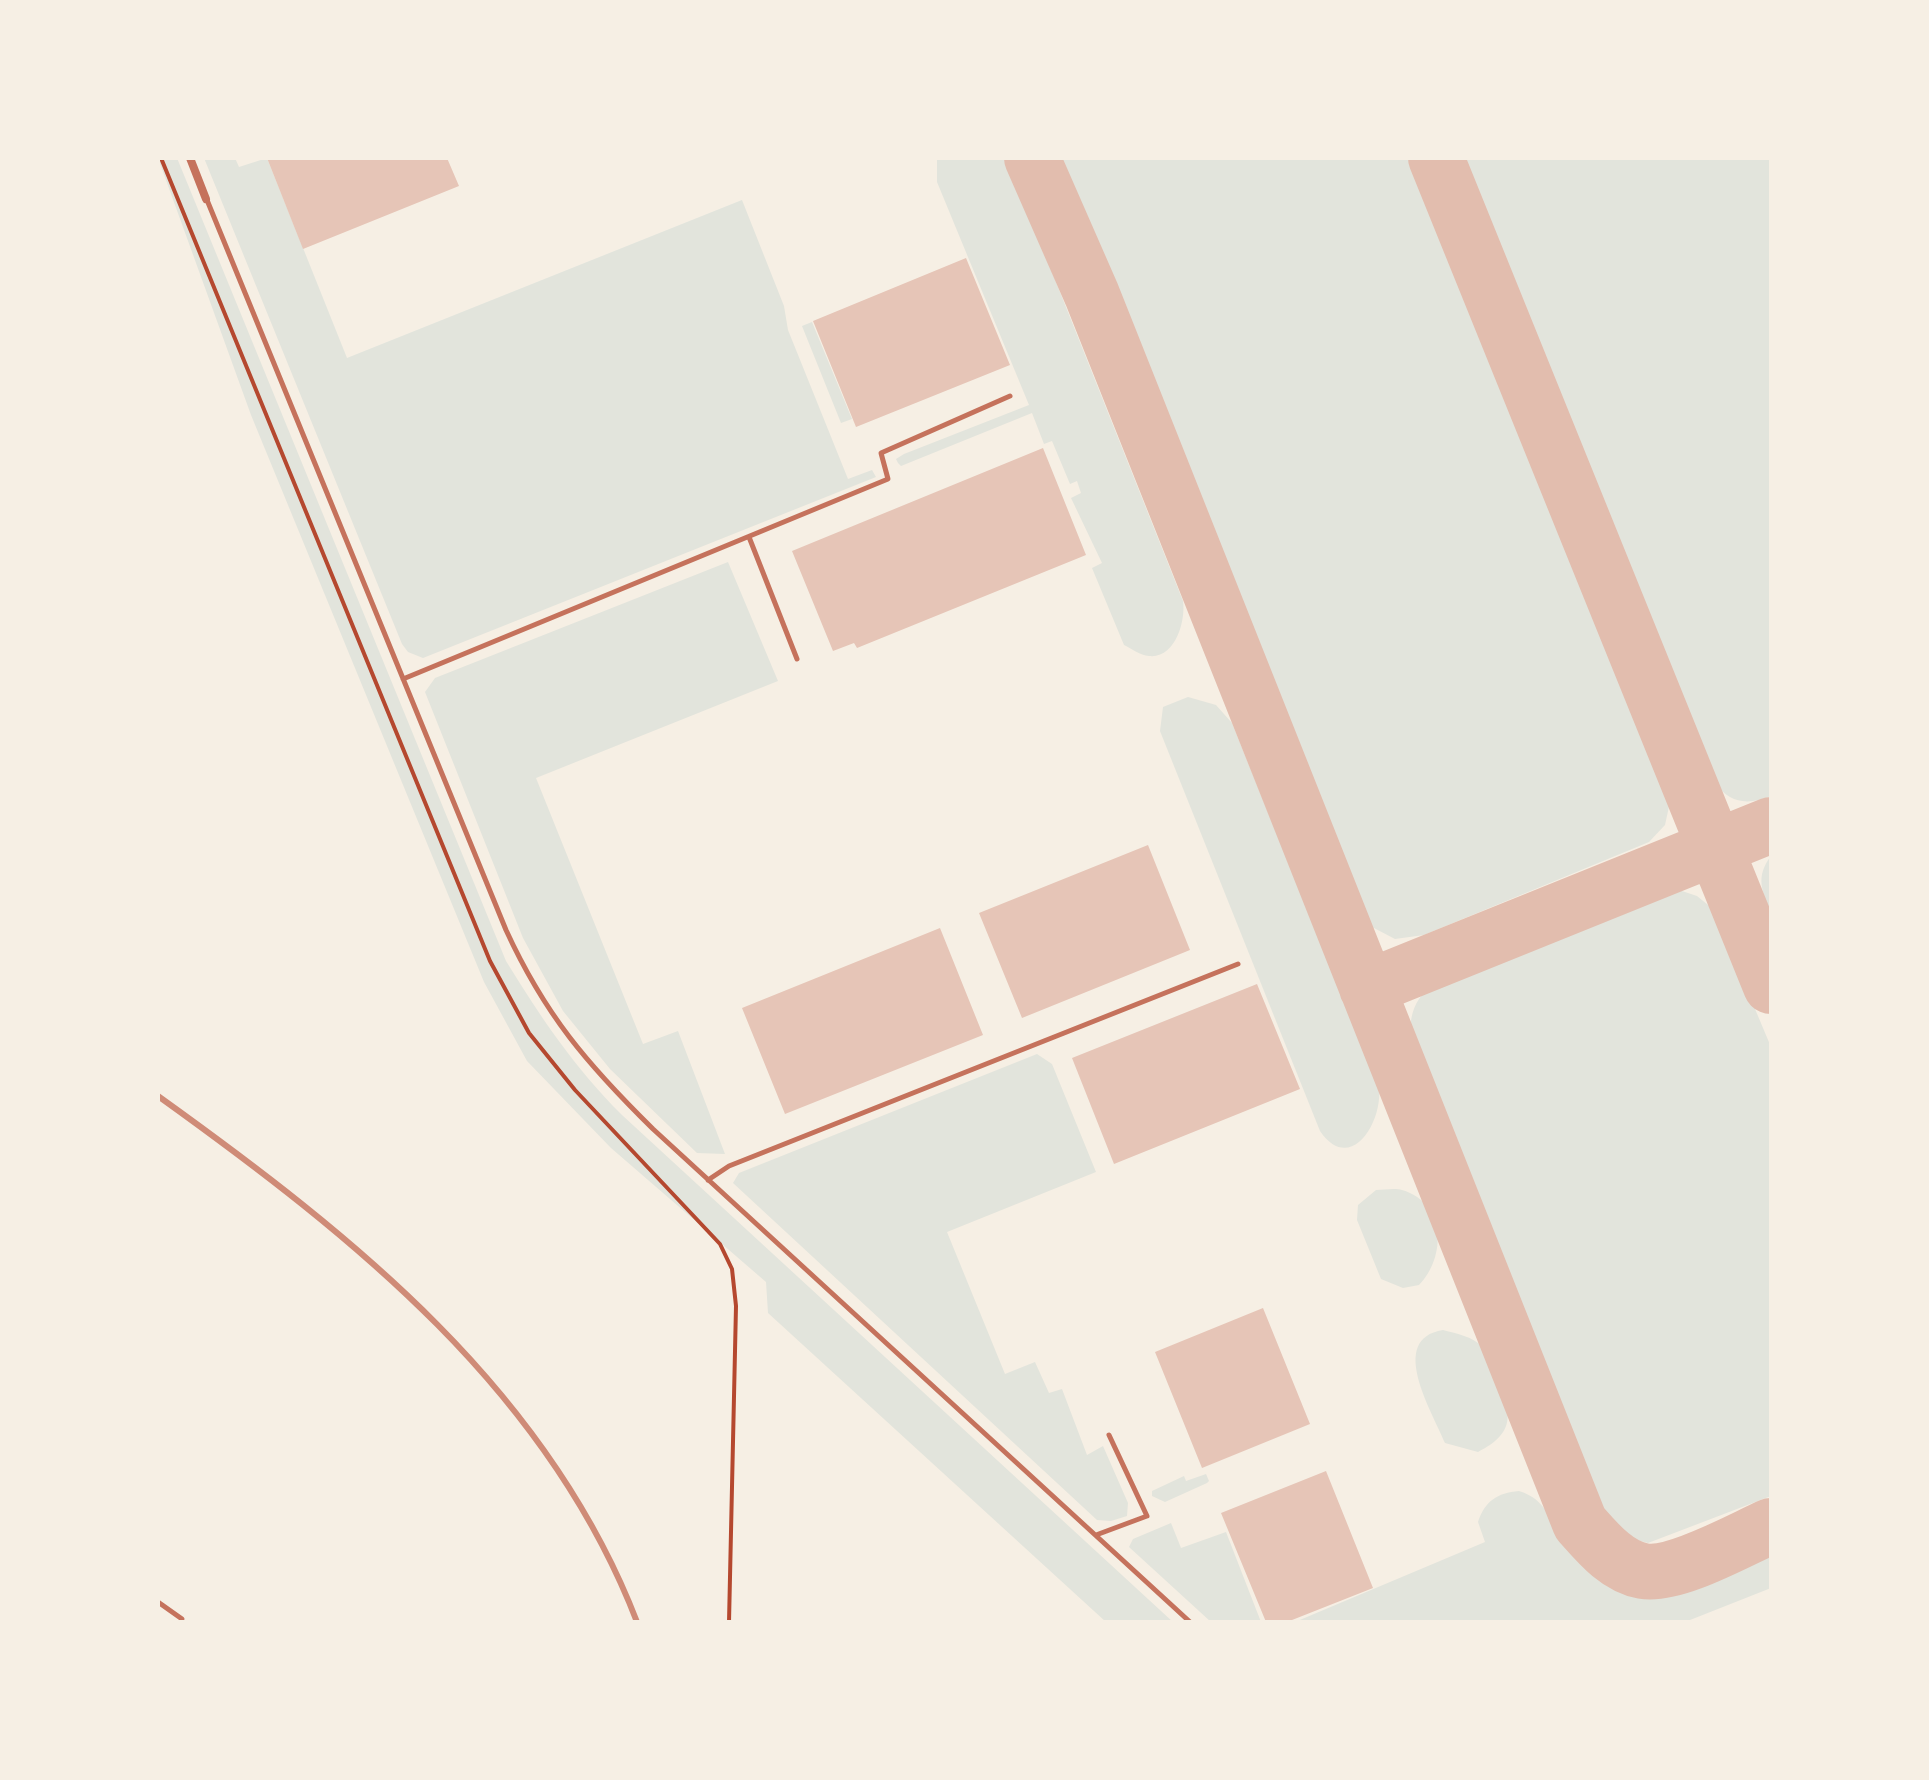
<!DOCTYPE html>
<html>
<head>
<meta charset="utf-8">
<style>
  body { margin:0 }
  #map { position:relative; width:1929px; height:1780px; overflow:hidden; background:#f6efe4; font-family:Bitter,serif }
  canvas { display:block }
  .frame { position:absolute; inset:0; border:160px solid #f6efe4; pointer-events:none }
</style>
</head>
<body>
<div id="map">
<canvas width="1929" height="1780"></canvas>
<div class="frame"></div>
</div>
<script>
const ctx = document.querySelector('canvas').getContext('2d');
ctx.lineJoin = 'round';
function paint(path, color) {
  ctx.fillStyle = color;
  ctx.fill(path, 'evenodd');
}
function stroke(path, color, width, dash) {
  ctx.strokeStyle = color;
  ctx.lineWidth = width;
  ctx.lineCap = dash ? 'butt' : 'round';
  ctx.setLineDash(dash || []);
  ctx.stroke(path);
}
paint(new Path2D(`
  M158,158H177L506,961C541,1018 575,1068 622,1115L1173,1622H1106L768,1313L766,1282L611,1148L527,1061L484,982L251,415Z
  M204,158H235L239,167L267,158L347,358L742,200L784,306L788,330L848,479L872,470L876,477L423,658L408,652L402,644Z
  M937,158L1007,159L1183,601C1186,621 1175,659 1149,656C1140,655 1132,649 1124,645L1092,568L1102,563L1071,498L1081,493L1077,481L1070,484L1052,441L1044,444L1032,413L901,466L898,463L896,459L904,454L1029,405L937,182Z
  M1056,158H1412L1670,802L1665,825L1649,842L1424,935L1395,939L1372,927Z
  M1465,158H1771V796C1749,805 1729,804 1716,783Z
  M812,322L852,419L841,423L802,326Z
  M728,562L778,681L536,778L643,1044L678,1031L725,1154L697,1153L610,1069L563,1011L523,938L425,692L435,678Z
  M1188,697L1216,705L1232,723L1379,1087C1383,1123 1350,1175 1320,1131L1160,731L1163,707Z
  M1771,856V913C1762,891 1755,877 1771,856Z
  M1679,890L1697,896L1713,909L1771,1047V1496L1648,1543L1621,1536L1604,1516L1411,1035C1409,1014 1416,997 1434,984L1664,891Z
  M1037,1054L1052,1064L1096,1172L947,1232L1005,1374L1035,1362L1049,1393L1062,1389L1087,1455L1103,1446L1128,1503L1127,1516L1111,1521L1097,1520L733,1183L739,1173Z
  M1376,1190C1384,1190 1395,1188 1402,1190C1447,1203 1446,1258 1419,1285L1403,1288L1381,1279L1357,1220L1358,1205Z
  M1443,1330C1458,1334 1471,1336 1483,1347C1490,1353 1493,1366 1496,1375C1511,1411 1518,1432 1478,1452L1445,1443C1432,1411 1387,1339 1443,1330Z
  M1206,1474L1209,1481L1207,1483L1165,1502L1152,1496V1491L1184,1476L1186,1481Z
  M1519,1491C1548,1500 1549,1521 1565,1544C1619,1626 1702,1577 1771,1549V1588L1685,1622H1295L1485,1542L1478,1522C1485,1501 1497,1493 1519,1491Z
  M1171,1523L1181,1548L1226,1532L1261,1622H1211L1129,1547L1133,1539Z`), '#e2e4dc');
stroke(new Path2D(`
  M1032,158L1092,295L1580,1523C1597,1542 1616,1566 1643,1571C1675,1577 1741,1539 1771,1526
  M1436,158L1771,986
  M1367,988L1771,825`), '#e2bdae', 56);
paint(new Path2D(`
  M267,158H447L459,186L303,249Z
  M966,258L1010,365L856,427L813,321Z
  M1043,448L1086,555L857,648L854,643L833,651L792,551Z
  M1148,845L1190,950L1022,1018L979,913Z
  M940,928L983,1035L785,1114L742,1008Z
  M1257,984L1300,1089L1114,1164L1072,1058Z
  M1263,1308L1310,1424L1202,1468L1155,1352Z
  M1326,1471L1373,1588L1287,1622H1266L1221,1513Z`), '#e6c5b7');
stroke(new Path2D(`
  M161,158L490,961L529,1033L575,1090L720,1244L732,1269L736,1306L729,1622`), '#b5482f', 4);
stroke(new Path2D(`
  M207,200L506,930C545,1015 587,1064 653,1129L1190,1622
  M749,537L797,659
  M403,679L888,479L881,453L1010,396
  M708,1180L729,1166L1238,964
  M1096,1535L1147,1516L1109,1435
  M158,1602L182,1619L181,1622`), '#c5725c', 5);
stroke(new Path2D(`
  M190,158L206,199`), '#c5725c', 8);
stroke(new Path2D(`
  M158,1096C353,1236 548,1390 637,1622`), '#cf8b77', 6);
</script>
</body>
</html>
